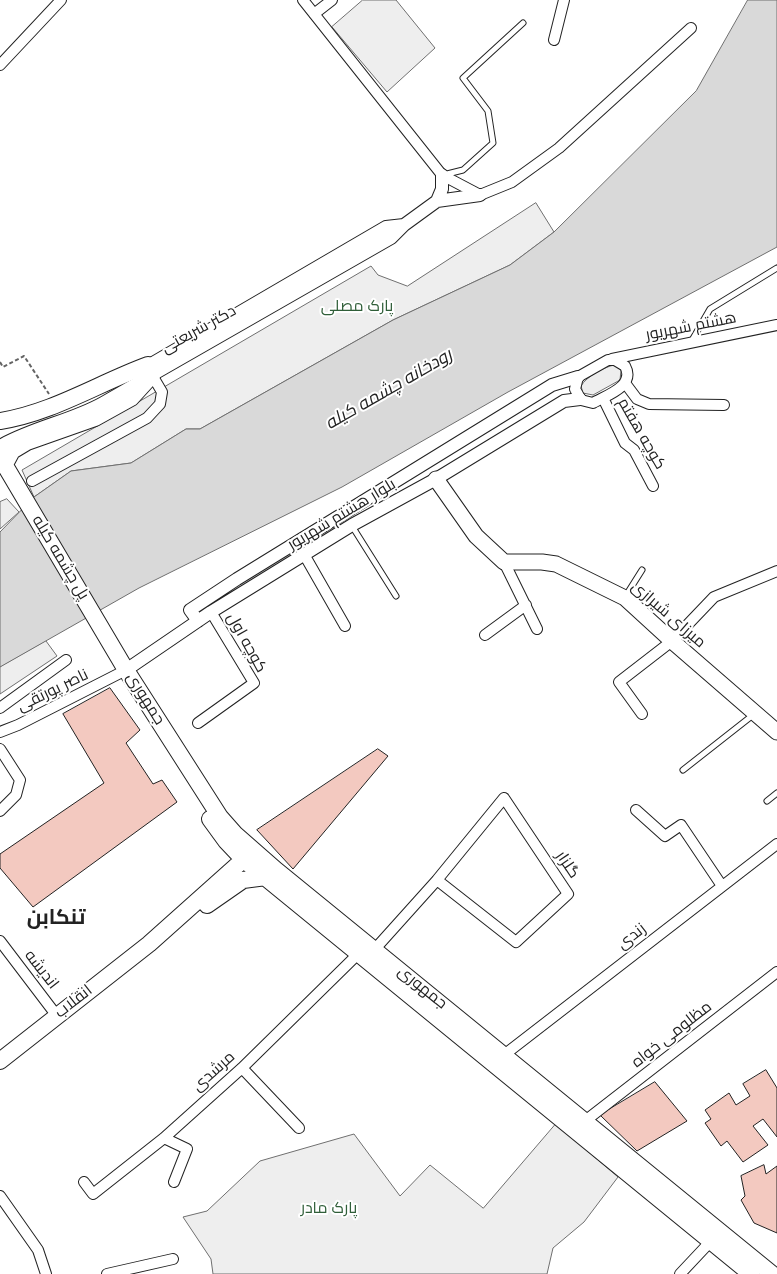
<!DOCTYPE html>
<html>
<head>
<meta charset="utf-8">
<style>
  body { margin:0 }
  canvas { display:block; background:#fff }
</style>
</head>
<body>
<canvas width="777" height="1274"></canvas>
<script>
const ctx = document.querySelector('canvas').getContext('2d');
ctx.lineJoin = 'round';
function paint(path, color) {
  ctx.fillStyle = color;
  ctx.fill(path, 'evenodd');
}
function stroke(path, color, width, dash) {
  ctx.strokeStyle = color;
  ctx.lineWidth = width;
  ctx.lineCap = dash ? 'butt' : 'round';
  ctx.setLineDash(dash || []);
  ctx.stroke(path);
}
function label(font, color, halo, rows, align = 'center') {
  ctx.font = font + ' Roboto,Cairo,sans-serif';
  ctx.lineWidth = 4;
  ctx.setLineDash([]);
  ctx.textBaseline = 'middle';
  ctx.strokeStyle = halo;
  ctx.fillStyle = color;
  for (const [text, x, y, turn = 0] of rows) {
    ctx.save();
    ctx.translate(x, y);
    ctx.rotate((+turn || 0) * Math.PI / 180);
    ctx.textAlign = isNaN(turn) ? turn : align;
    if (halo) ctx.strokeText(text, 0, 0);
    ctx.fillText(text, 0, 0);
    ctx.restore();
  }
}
const green = new Path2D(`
  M363,0H396L435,48L387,92L332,27Z
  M536,203L554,232L510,265L393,320L200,429H186L131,463L71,471L34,497L22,470L371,266L378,275L407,286Z
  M615,365L621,370L620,380L593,395L583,393L581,386C586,377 605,366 615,365Z
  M7,499L19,512L0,529V502Z
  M46,641L57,656L0,694V667Z
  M556,1124L618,1177L584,1222L553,1248L547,1274H213L211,1259L183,1217L207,1211L260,1161L354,1134L400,1196L430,1165L483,1208Z`);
paint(green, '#eee');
stroke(green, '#6f6f6f', 1);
const water = new Path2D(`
  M748,0H777V247L508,392L342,487L139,588L0,667V532L34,497L71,471L131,463L186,429H200L393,320L510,265L554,232L696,91Z`);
paint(water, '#d9d9d9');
stroke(water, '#6f6f6f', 1);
const building = new Path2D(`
  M110,688L140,730L126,743L153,784L162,780L177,802L33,907L0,868V854L104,783L63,714Z
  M378,749L388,756L293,869L257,830Z
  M766,1070L777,1088V1137L763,1119L753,1126L768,1145L743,1162L727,1141L721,1146L705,1123L711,1119L705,1110L729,1093L736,1105L750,1096L743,1084Z
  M655,1082L687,1121L637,1151L600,1115Z
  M764,1165L766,1174L777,1166V1233L754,1223L741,1200L745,1196L741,1176Z`);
paint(building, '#f3c9c0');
stroke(building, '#222', 1);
const service = new Path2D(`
  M443,175L463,170L493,143L488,111L463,78L523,23
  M691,342L710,309L777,268
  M352,526L396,596
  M625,597L642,570
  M683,770L753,715
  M767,801L777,793`);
const minor = new Path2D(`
  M303,0L442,175L480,195L512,182L559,148L691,28
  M314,14L332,0
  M554,40L564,0
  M0,65L61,0
  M612,359L777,325
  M608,360H615L625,366C636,386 607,395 593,403L581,400L575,389L578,377Z
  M625,383L637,399L649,404L724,405
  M603,398L625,443L634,450L653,486
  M32,481L147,418L160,404L162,392L152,375
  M305,556L345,626
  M504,562L537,629
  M485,635L526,605
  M0,708L66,660
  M642,714L619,682L672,641L714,597L777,571
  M198,723L254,683L211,612
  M0,732L18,725L126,670
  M0,749L20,780L16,795L0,811
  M636,810L665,836L681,825L722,886
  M0,941L57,1016
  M375,949L437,880L504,798L568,894L516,942L437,880
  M504,1055L777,844
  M242,1068L299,1128
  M585,1121L777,972
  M164,1138L187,1149L174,1182
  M84,1182L93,1194L164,1138L242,1068L358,954
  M0,1196L38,1250L46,1274
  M107,1274L173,1259
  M680,1274L711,1241`);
const tertiary = new Path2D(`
  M437,201L442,189V175
  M141,370L386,227L404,225
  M0,446C33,427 71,421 103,403L391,238L404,225L437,201L480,195
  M198,621L190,610L237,579L552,385L578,377
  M126,670L211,612L352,525L436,479L564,401L580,399`);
const secondary = new Path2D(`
  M436,479L476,536L504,562H542L556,564L625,598L672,641L777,732`);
const primary = new Path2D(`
  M0,421C52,413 99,383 148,365
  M0,457L126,670L220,817L235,834L276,870L772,1274
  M5,464L12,451L27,442L95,418L131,398L152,375
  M210,819L226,841L244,860L751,1274
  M207,905L243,880L266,877
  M0,1061L149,944L252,852`);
stroke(service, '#222', 7);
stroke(minor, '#222', 12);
stroke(tertiary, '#222', 14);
stroke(secondary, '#222', 17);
stroke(primary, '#222', 18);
stroke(new Path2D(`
  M0,362L3,367L24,356L49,394`), '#646464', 2, [4, 2.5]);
stroke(service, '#fff', 5);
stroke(minor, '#fff', 10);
stroke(tertiary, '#fff', 12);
stroke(secondary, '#fff', 15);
stroke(primary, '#fff', 16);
label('16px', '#2f5e38', '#fff', [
  ["پارک مصلی",357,307],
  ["پارک مادر",329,1209]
]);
label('16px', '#222', '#fff', [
  ["هشتم شهریور",691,327,-11],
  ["دکتر شریعتی",199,330,-29],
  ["کوچه هفتم",641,434,60],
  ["بلوار هشتم شهریور",342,515,-31],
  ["پل چشمه کیله",60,558,59],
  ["میرزای شیرازی",668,615,41],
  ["کوچه اول",246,643,61],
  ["ناصر پورتقی",53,691,-26],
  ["جمهوری",145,699,58],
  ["گلزار",567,865,56],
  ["زندی",632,937,-38],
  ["اندیشه",41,970,52],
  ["جمهوری",422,988,39],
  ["انقلاب",74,1002,-38],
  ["مظلومی خواه",672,1035,-38],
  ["مرشدی",214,1072,-42]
]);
label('italic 18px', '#222', '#fff', [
  ["رودخانه چشمه کیله",389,390,-30]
]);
label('bold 21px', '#222', '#fff', [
  ["تنکابن",56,919]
]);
</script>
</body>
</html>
